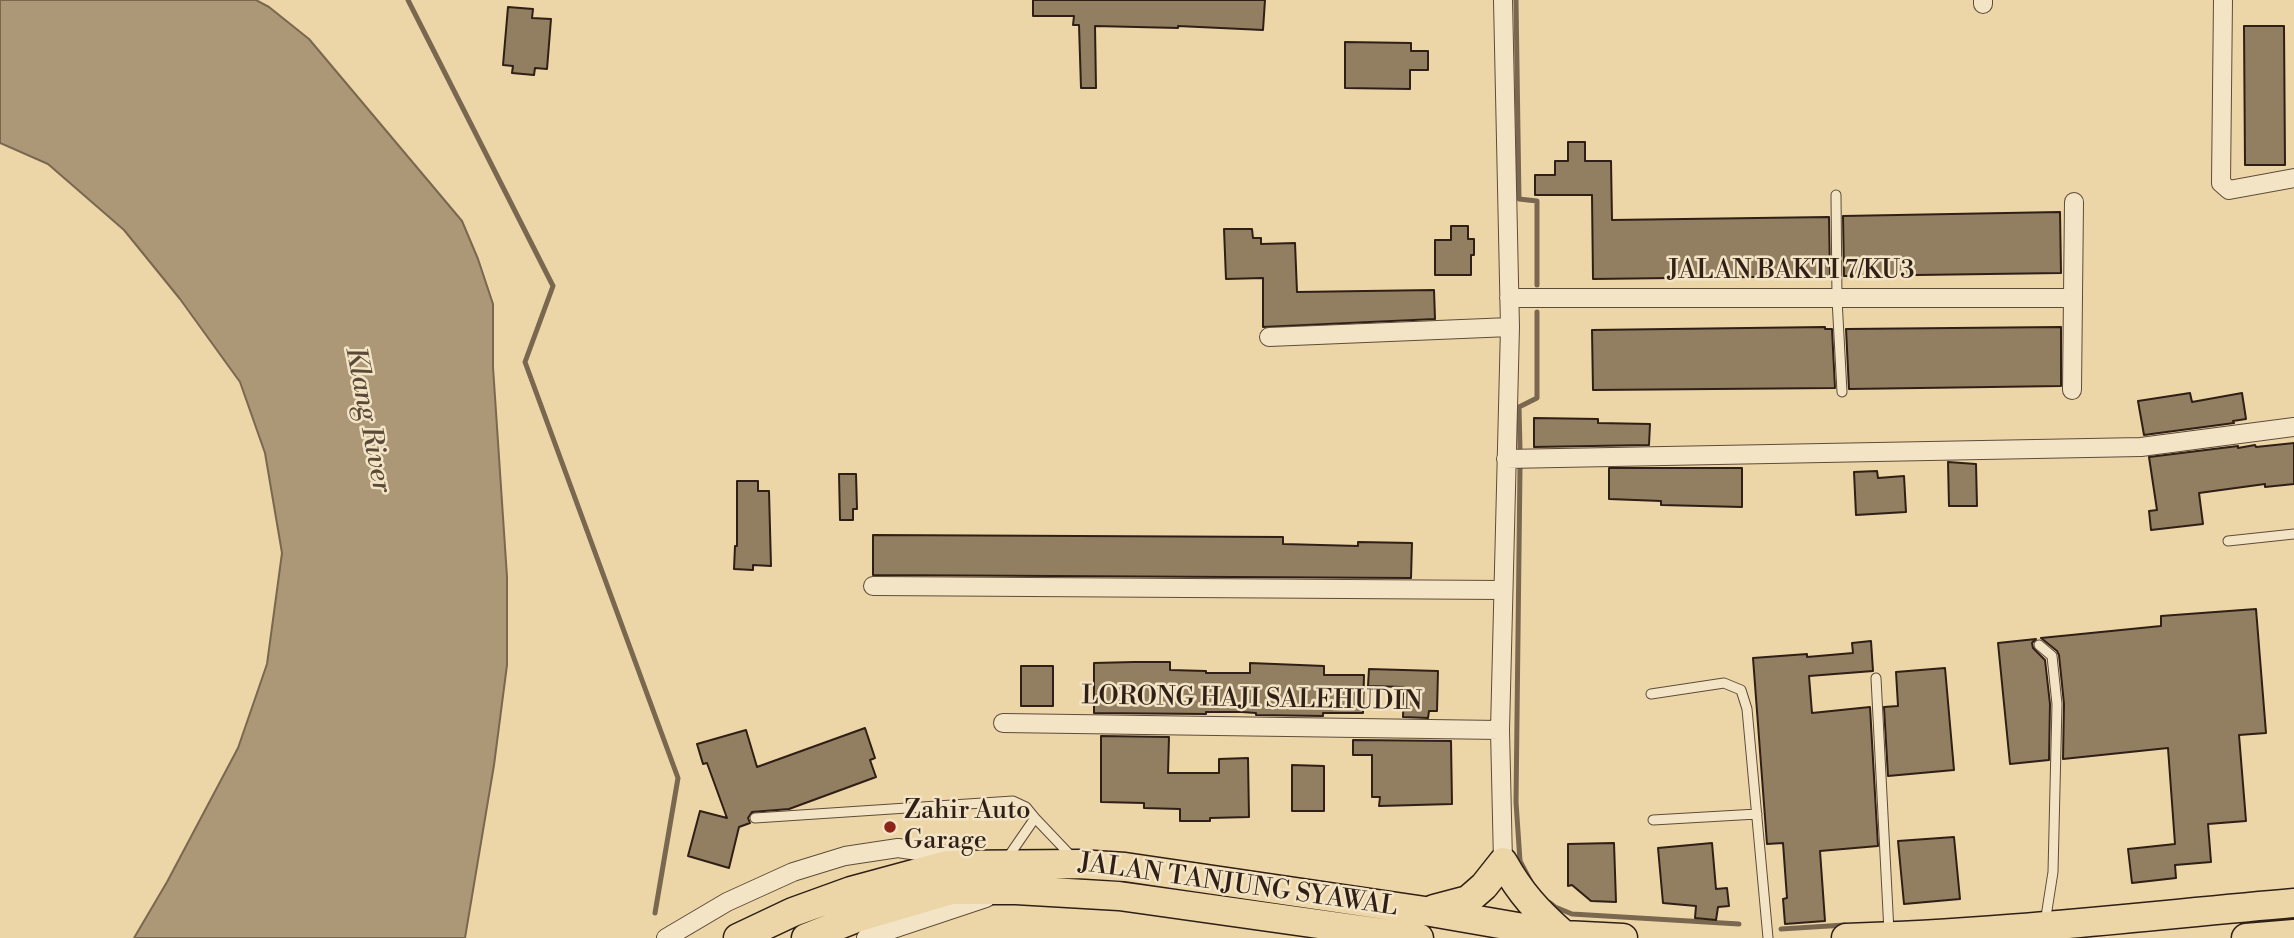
<!DOCTYPE html>
<html>
<head>
<meta charset="utf-8">
<style>
  body { margin:0 }
  canvas { display:block; background:#ecd5a7 }
</style>
</head>
<body>
<canvas width="2294" height="938"></canvas>
<script>
const ctx = document.querySelector('canvas').getContext('2d');
ctx.lineJoin = 'round';
function paint(path, color) {
  ctx.fillStyle = color;
  ctx.fill(path, 'evenodd');
}
function stroke(path, color, width, dash) {
  ctx.strokeStyle = color;
  ctx.lineWidth = width;
  ctx.lineCap = dash ? 'butt' : 'round';
  ctx.setLineDash(dash || []);
  ctx.stroke(path);
}
function label(font, color, halo, rows, align = 'center') {
  ctx.font = font + ' "Libre Bodoni",serif';
  ctx.lineWidth = 5;
  ctx.setLineDash([]);
  ctx.textBaseline = 'middle';
  ctx.strokeStyle = halo;
  ctx.fillStyle = color;
  for (const [text, x, y, turn = 0] of rows) {
    ctx.save();
    ctx.translate(x, y);
    ctx.rotate((+turn || 0) * Math.PI / 180);
    ctx.textAlign = isNaN(turn) ? turn : align;
    if (halo) ctx.strokeText(text, 0, 0);
    ctx.fillText(text, 0, 0);
    ctx.restore();
  }
}
const water = new Path2D(`
  M0,0H256L269,7L309,39L462,221L478,259L493,304V367L507,577V665L494,765L465,938H134L167,882L238,748L267,664L282,553L265,453L240,382L180,299L124,230L48,164L0,143Z`);
paint(water, '#ac9776');
stroke(water, '#7a6750', 2);
stroke(new Path2D(`
  M408,0L553,286L525,362L678,778L655,913
  M1516,0L1519,199L1537,201V285
  M1520,449L1519,407L1537,398V312
  M1520,468L1516,802L1520,861L1530,880
  M1550,903L1555,907L1572,914L1739,924
  M1781,929L1845,925`), '#7a6750', 5);
const building = new Path2D(`
  M1033,0H1265L1263,30L1178,26V28L1095,26L1096,88H1081L1079,25H1073L1074,16H1033Z
  M508,7L533,9L532,18L551,19L547,69L535,68L534,75L512,73L513,66L503,65Z
  M2244,26H2284L2285,165H2245Z
  M1345,42L1411,43V51H1428V70H1410V89L1345,88Z
  M1568,142H1585V161H1611L1612,220L1829,217L1830,276L1593,279L1592,195H1535V175H1555V161H1568Z
  M2060,212L2061,273L1844,276L1843,216Z
  M1451,226H1468V239H1474V255H1471V275H1435V240H1451Z
  M1224,229H1252L1253,238H1261V244L1295,243L1297,292L1434,290L1435,319L1263,327V278L1226,279Z
  M1825,327V329H1832L1835,388L1593,390L1592,330Z
  M2061,327V386L1849,389L1846,329Z
  M2190,393L2192,402L2242,393L2246,419L2233,421L2234,423L2144,435L2138,401Z
  M1534,418L1598,419V423L1650,424L1649,445L1534,447Z
  M2294,443V484L2265,487V484L2199,493L2203,524L2151,530L2149,511L2157,510L2149,457L2238,446V448L2255,445L2256,447Z
  M1948,462L1976,464L1977,506H1949Z
  M1609,468H1742V507L1661,505V501L1609,499Z
  M1877,471L1878,478L1904,476L1906,512L1856,515L1854,472Z
  M839,474H856L857,509H853V520H840Z
  M737,481H758V491H769L771,566L753,565V570L734,569L735,546H737Z
  M873,535L1283,537V544L1358,546V542L1412,543L1411,578L873,575Z
  M2256,609L2266,733L2239,735L2246,821L2208,824L2211,862L2175,865L2176,878L2132,883L2128,849L2175,844L2168,748L2063,759L2064,704L2059,655L2057,651L2041,638L2161,626V616Z
  M2036,639L2032,643L2033,648L2045,660L2050,704L2049,760L2010,764L1998,643Z
  M1871,641L1873,671L1809,676L1812,713L1870,707L1878,846L1820,851L1825,921L1785,924L1783,899L1787,898L1783,843L1767,844L1753,658L1807,654V657L1853,653L1852,643Z
  M1134,662H1170V670L1206,671V673H1250V663L1324,666V675H1364L1363,713H1323V716L1256,715V713L1242,712H1206V714L1094,713V663Z
  M1021,666H1053V706H1021Z
  M1945,668L1954,770L1888,776L1884,707L1898,706L1896,672Z
  M1369,669L1438,671L1437,711H1429L1428,718L1403,717L1404,687L1368,686Z
  M865,728L875,758L870,760L876,777L789,809L752,812L748,818L750,823L739,827L729,868L688,856L700,811L727,818L707,763L703,764L697,744L746,730L757,767Z
  M1101,736L1169,737L1168,773H1219V759L1248,758L1249,817L1210,818V821H1180V809L1144,808V803L1101,802Z
  M1353,740L1451,741L1452,804L1379,806L1380,797H1372V755H1353Z
  M1292,765L1324,766V811H1292Z
  M1954,837L1960,899L1904,904L1898,841Z
  M1614,843L1616,902L1591,901L1572,885L1568,886V844Z
  M1712,843L1716,889L1727,888L1729,906L1718,907L1716,920L1695,918L1696,906L1663,903L1658,848Z`);
paint(building, '#927e61');
stroke(building, '#301f16', 2);
const lane = new Path2D(`
  M1836,195L1837,299L1842,392
  M2228,541L2294,534
  M2039,645L2052,656L2057,704L2053,872L2045,923
  M1876,678L1889,932
  M1651,694L1724,683L1741,690L1747,709L1768,938
  M755,818L1013,801L1026,807L1035,818
  M1653,820L1757,814
  M1006,860L1035,818L1073,858`);
const street = new Path2D(`
  M2223,0L2221,183L2229,190L2294,178
  M1983,4V0
  M1509,298H2073
  M1269,337L1510,327
  M2072,390L2074,202
  M1506,459L2141,447L2294,427
  M873,586L1503,590
  M1003,723L1500,730
  M1503,862L1500,730L1510,327L1503,0
  M666,938L727,902L793,872L845,856L898,848L958,857
  M866,938L986,898`);
const primary = new Path2D(`
  M1434,909L1468,900L1484,886L1503,862C1521,894 1537,911 1564,935
  M738,938L793,912L851,891L947,865L1078,864L1125,867L1425,911L1564,935L1623,938
  M806,938L859,917L951,890H1016L1119,896L1419,938
  M1846,938C1995,934 2145,916 2294,903
  M2246,938L2294,934`);
stroke(lane, '#5f4c3a', 11);
stroke(street, '#5f4c3a', 20);
stroke(primary, '#301f16', 31);
stroke(lane, '#f3e4c6', 9);
stroke(street, '#f3e4c6', 18);
stroke(primary, '#ecd5a7', 28);
for (const [x, y, r, color] of [
  [890,827,7,"#8f2418"]
]) {
  const dot = new Path2D();
  dot.arc(x, y, r, 0, 2 * Math.PI);
  ctx.fillStyle = color;
  ctx.fill(dot);
  stroke(dot, '#f3e4c6', 2.5);
}
label('26px', '#301f16', '#f3e4c6', [
  ["JALAN BAKTI 7/KU3",1791,272],
  ["LORONG HAJI SALEHUDIN",1252,700,1],
  ["JALAN TANJUNG SYAWAL",1238,886,8]
]);
label('26px', '#301f16', '#f3e4c6', [
  ["Zahir Auto",904,812],
  ["Garage",904,842]
], 'left');
label('italic 28px', '#5b4938', '#f3e4c6', [
  ["Klang River",367,420,79]
]);
</script>
</body>
</html>
